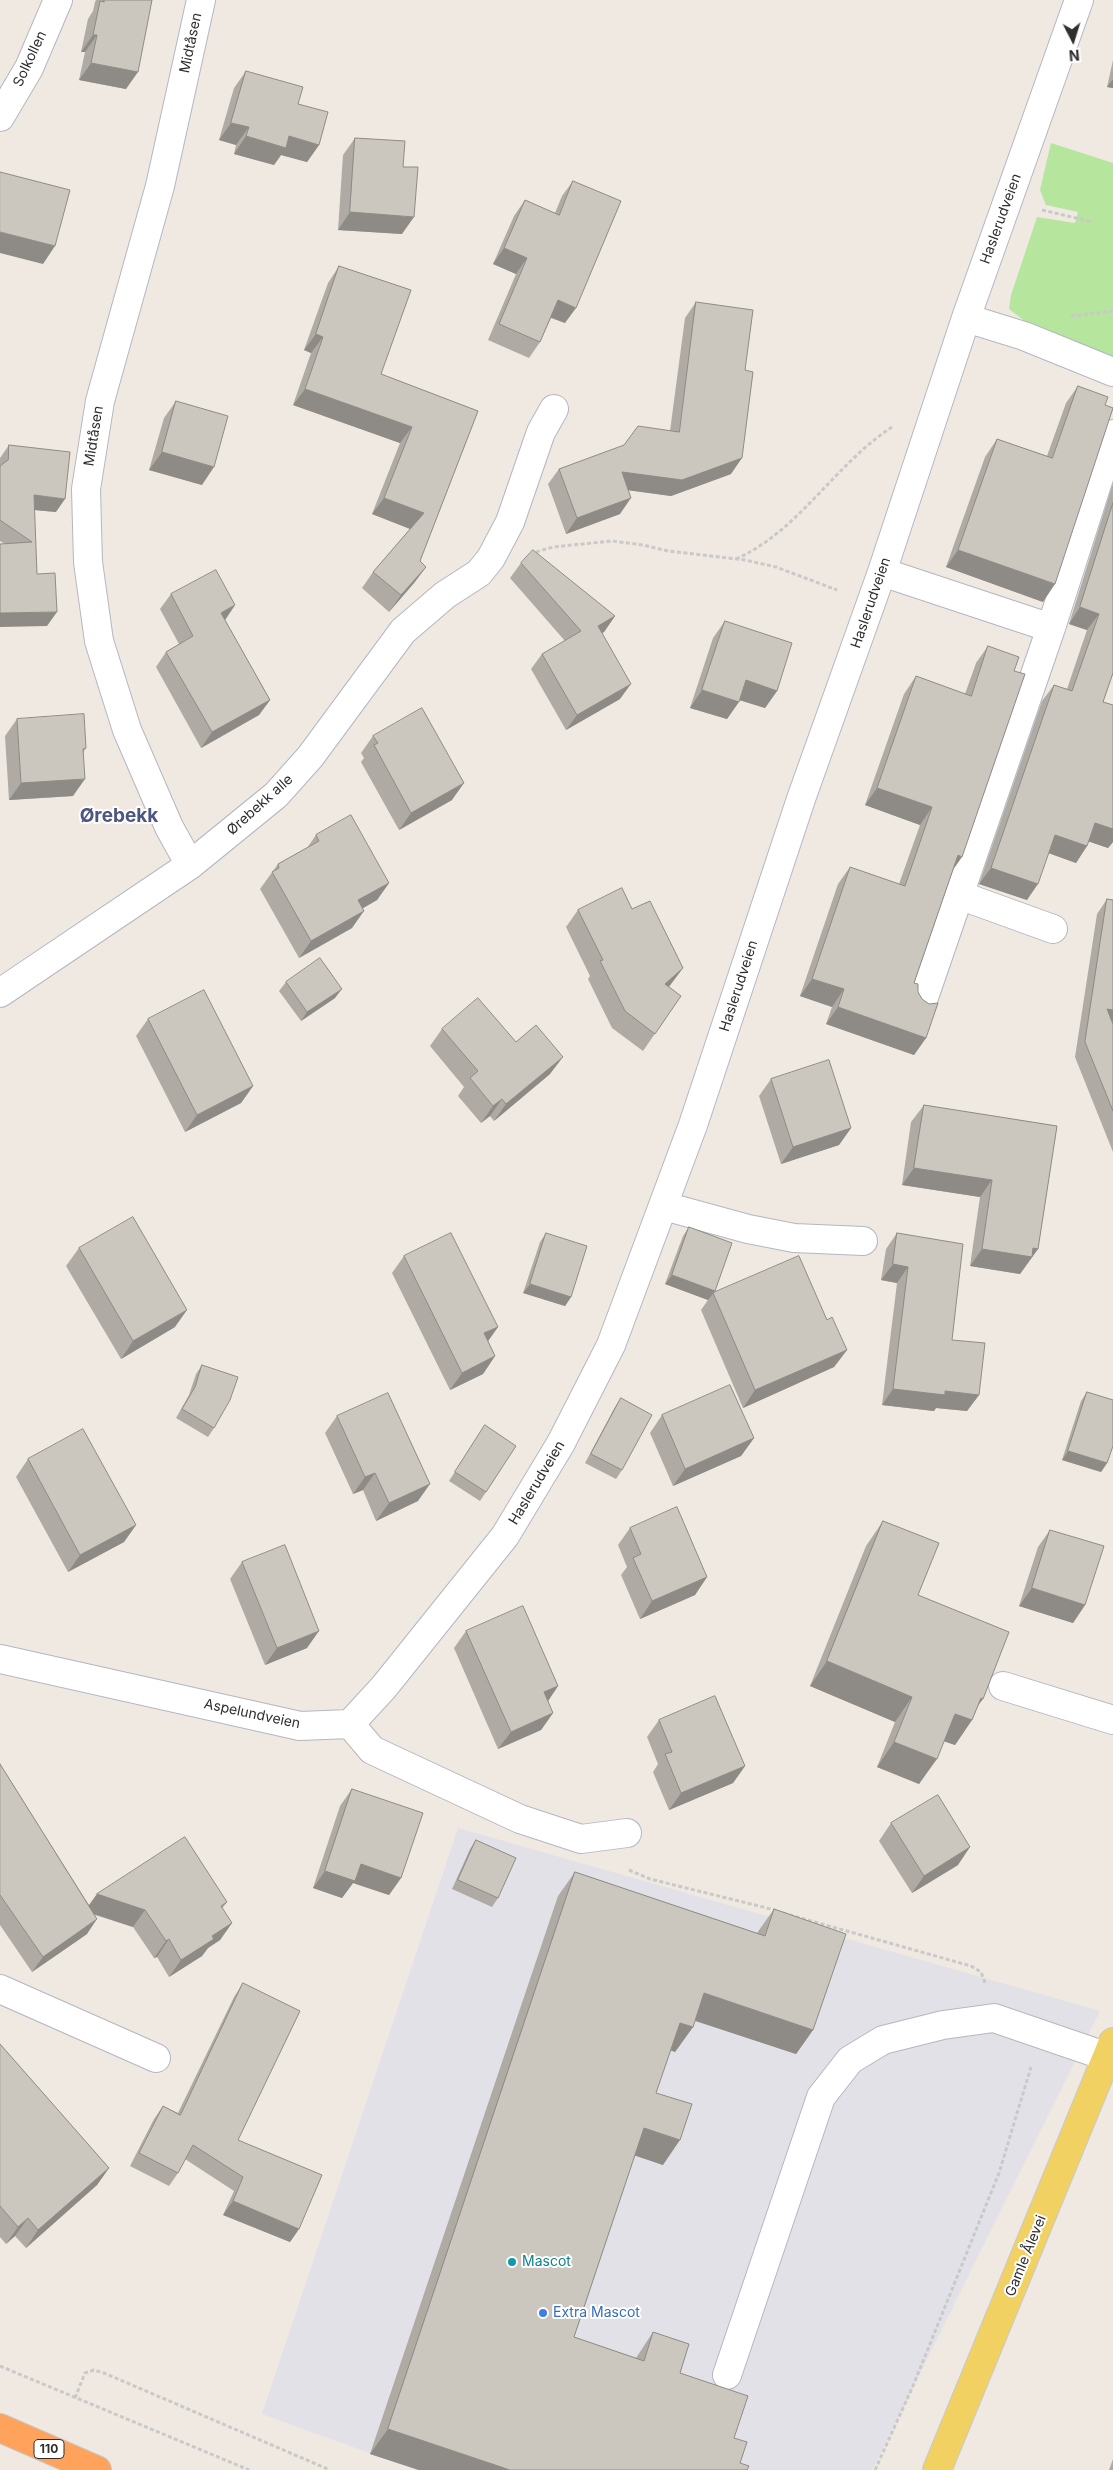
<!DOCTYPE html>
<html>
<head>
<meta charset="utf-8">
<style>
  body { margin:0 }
  #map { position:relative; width:1113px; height:2470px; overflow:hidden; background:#efe9e1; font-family:Inter,sans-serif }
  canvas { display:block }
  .north { position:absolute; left:1048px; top:15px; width:50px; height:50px; -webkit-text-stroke:4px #fff; paint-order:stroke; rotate:175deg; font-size:14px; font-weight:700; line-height:20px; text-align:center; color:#2e2e2e }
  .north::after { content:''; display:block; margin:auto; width:18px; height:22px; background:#2e2e2e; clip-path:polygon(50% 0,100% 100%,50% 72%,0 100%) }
</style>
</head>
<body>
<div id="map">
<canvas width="1113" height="2470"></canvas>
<div class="north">N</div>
</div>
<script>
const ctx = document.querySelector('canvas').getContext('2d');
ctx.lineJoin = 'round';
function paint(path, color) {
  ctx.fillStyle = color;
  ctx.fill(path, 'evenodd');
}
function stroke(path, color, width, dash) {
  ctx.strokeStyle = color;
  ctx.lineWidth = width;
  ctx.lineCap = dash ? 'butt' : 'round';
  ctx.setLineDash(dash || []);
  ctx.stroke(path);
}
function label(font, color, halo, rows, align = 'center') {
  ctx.font = font + ' Inter,sans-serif';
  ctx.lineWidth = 4;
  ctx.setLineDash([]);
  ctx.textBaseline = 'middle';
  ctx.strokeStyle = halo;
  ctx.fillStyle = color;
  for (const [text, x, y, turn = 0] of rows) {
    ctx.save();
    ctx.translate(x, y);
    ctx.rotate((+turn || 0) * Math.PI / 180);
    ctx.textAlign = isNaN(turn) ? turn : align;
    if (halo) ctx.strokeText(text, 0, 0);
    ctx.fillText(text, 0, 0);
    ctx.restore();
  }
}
paint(new Path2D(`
  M458,1828L1100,2011L872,2470H416L262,2414Z`), '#e3e1e8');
paint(new Path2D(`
  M1051,143L1113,163V360L1039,332L1009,309L1011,295L1037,217L1075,223L1078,212L1046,205L1040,190Z`), '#b6e59e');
const minor = new Path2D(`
  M0,117L29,68L58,0
  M966,318L1024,336L1113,372
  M882,572L1051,628L921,1006
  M1051,628L1113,434
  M190,865L169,827L127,730L99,641L88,562L86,489L100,401L160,186L201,0
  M959,895L1053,929
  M0,993L190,865L276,795L310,757L403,631L445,595L479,573L491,558L510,522L541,432L554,409
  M664,1206L748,1229L794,1238L863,1241
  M0,1659L300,1726L350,1724L372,1750L520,1819L581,1839L627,1833
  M1003,1686L1113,1720
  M350,1724L384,1687L505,1536L561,1443L611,1345L693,1125L801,799L882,572L966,318L1079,0
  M0,1989L156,2058
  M727,2375L821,2097L850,2060L883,2040L943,2025L994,2018L1108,2057`);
const major = new Path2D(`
  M937,2470L1113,2042`);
const highway = new Path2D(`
  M0,2428L97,2470`);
stroke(minor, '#b4b7c1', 30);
stroke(major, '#c9c9c9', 30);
stroke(highway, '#c9c9c9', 30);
stroke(new Path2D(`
  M1042,210L1093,222
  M1071,316L1113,311
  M536,552L553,547L612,541L643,545L668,551L745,560L776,567L837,590
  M736,559C799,531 835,464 892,427
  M629,1870L650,1879L775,1910
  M783,1913L971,1966L981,1972L985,1983
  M0,2366L249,2470
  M75,2398L85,2373L94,2370L104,2373L330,2470
  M875,2470L913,2386L999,2173L1031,2067`), '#c9c9c9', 3, [4, 2.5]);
stroke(minor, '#fff', 28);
stroke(major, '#f2d163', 28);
stroke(highway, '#ffa35c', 28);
paint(new Path2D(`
  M96,0H152L126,89L79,80L85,52H81L88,19L93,11L95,2Z
  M1113,60V88L1107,87Z
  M246,71L298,104L319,145L307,162L281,155L274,165L234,154L236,145L219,140L234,88Z
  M355,138L403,167L402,234L338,230L343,155Z
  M573,181L565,323L551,318L540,342L529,358L488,340L516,274L493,264L514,216L525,200L555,213L562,196Z
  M339,266L381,374L478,411L420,561L426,567L414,583L389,612L362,588L373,572L410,529L372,514L400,443L293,405L311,353L304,350L328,283Z
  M696,302L731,474L671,496L629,490L620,514L566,534L548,484L559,469L670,431L685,318Z
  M1078,386L1043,602L946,567L985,457L997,439L1047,456L1066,403Z
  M176,401L202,485L149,470L164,418Z
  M9,445L56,512L34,510L37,574L47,626L5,544L0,541V458Z
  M1113,483V673L1103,702L1113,705V842L1108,848L1089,841L1087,846L1076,863L1048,853L1027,900L979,884L1042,701L1054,685L1067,689L1087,630L1069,624Z
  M521,563L615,616L604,632L602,633L620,699L566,730L531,669L542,654L565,641L510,578Z
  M171,594L235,605L225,620L270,700L259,715L201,748L156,667L166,652L179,644L160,609Z
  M725,621L777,691L765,708L739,700L727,719L690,708L713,638Z
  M988,646L1014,671L953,870L914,983L918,992L926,1038L914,1055L826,1024L832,1007L800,996L838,884L850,867L899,884L920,825L865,805L904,694L916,676L965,694L976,663Z
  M17,719L86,748L83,753L73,796L9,800L5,736Z
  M373,736L452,800L399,830L361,762L364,758L361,753Z
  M316,835L389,883L377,900L363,908L352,928L299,958L260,889L278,864L307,848Z
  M1107,899L1113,900V1152L1075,1057L1097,914Z
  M632,909L683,968L669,987L681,996L643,1051L612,1028L588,979L590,976L566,927L578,910Z
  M286,982L335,998L301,1021L279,991Z
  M148,1019L253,1086L241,1103L185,1132L136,1036Z
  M442,1029L516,1042L550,1074L494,1121L490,1116L481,1123L458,1096L464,1087L430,1046Z
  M771,1079L851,1128L839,1145L781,1164L759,1096Z
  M924,1105L1057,1126L1038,1249L1020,1274L970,1266L980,1197L902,1185L911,1122Z
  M689,1227L715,1291L714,1292L827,1320L847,1350L834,1367L743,1408L701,1310L708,1300L665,1284L683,1236Z
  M546,1233L571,1297L565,1306L523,1293L540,1242Z
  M897,1233L952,1340L979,1395L967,1411L936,1408L934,1411L882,1405L897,1283L881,1280L886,1249Z
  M79,1248L175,1327L121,1359L66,1266Z
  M404,1256L498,1327L488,1341L495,1356L483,1374L450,1390L392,1273Z
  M202,1365L214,1428L208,1437L176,1418L189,1395L196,1374Z
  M1087,1392L1107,1463L1101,1472L1062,1460L1081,1401Z
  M621,1398L622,1470L616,1479L585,1463L615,1407Z
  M662,1415L754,1438L741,1456L673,1486L650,1433Z
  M337,1416L418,1501L376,1521L363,1490L353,1494L325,1433Z
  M485,1425L486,1492L480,1501L449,1481Z
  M28,1459L136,1525L124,1542L68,1572L16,1477Z
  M883,1521L918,1595L978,1706L972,1720L955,1745L944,1741L919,1784L877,1767L895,1722L810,1686L866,1546Z
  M630,1528L707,1577L695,1595L640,1619L621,1575L627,1567L618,1545Z
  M1050,1530L1085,1605L1073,1623L1019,1606L1038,1547Z
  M242,1562L307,1648L265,1665L230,1579Z
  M466,1631L558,1686L548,1701L553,1713L541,1730L498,1749L454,1648Z
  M659,1720L745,1766L733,1783L669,1810L653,1772L658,1764L647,1737Z
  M0,1764L89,1905L97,1894L227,1902L222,1909L232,1923L220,1940L208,1948L202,1956L169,1977L157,1957L154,1958L133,1927L95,1915L87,1934L32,1972L0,1925Z
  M352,1789L401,1878L389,1895L353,1883L342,1898L313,1888L340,1806Z
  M891,1823L958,1865L912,1893L879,1841Z
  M476,1840L498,1898L492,1907L452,1889L470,1849Z
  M575,1872L757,1933L774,1909L813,2030L796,2054L695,2021L693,2027L675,2052L670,2050L656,2093L663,2165L635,2155L574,2337L636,2358L653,2332L680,2373L734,2438L740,2463L747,2470H419L370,2454L558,1896Z
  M243,1983L238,2140L299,2229L290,2242L223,2215L234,2191L185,2159L178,2173L169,2186L130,2166L154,2119L163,2106L178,2113L234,1997Z
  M0,2044L109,2168L97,2185L26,2248L15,2236L6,2244L0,2237Z
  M1113,2459V2470H1109Z`), '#afaba4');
paint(new Path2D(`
  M93,35H97L85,52H81Z
  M91,63L138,72L126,89L79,80Z
  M1113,79V88L1107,87Z
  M231,123L249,127L236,145L219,140Z
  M246,136H289L319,145L307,162L281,155L274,165L234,154Z
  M350,212L414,217L402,234L338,230Z
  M0,232L55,246L43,264L0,253Z
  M504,248L527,258L516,274L493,264Z
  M558,300L576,308L565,323L547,316Z
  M316,334L323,337L311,353L304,350Z
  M305,389L412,427L400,443L293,405Z
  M162,452L214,467L202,485L149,470Z
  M742,458L731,474L671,496L611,488L622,472Z
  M34,495L65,499L56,512L24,509Z
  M384,498L424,513L413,530L372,514Z
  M631,498L620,514L566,534L577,518Z
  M958,550L1055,584L1043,602L946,567Z
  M426,567L414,583L389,612L401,595Z
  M235,605L225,620L221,613Z
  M1080,607L1099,614L1087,630L1069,624Z
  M57,612L47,626L0,627V613Z
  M615,616L604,632L587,641L598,626Z
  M746,680L777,691L765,708L733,698Z
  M631,684L620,699L566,730L577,715Z
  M702,690L739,702L727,719L690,708Z
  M270,700L259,715L201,748L212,732Z
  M85,779L73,796L9,800L21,783Z
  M464,783L452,800L399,830L411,813Z
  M877,788L932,807L920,825L865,805Z
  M1095,823L1113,829V842L1108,848L1084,840Z
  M1055,835L1087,846L1076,863L1043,851Z
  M958,855L962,857L950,874Z
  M991,868L1038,884L1027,900L979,884Z
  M389,883L377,900L346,918L358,900Z
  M364,911L352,928L299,958L311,941Z
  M683,968L670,985L653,1001L665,984Z
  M812,979L844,989L832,1007L800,996Z
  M342,989L335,998L301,1021L307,1012Z
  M838,1007L926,1038L914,1055L826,1024Z
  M1107,1009L1113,1010V1027Z
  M563,1057L550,1074L494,1121L506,1104Z
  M253,1086L241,1103L185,1132L197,1115Z
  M502,1099L490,1116L481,1123L493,1106Z
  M851,1128L839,1145L781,1164L793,1147Z
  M914,1168L992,1180L980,1197L902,1185Z
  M1033,1248L1038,1249L1020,1274L970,1266L982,1249Z
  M893,1264L908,1267L897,1283L881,1280Z
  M672,1275L715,1291L708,1300L665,1284Z
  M530,1284L571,1297L565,1306L523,1293Z
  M187,1310L175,1327L121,1359L133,1341Z
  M498,1327L486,1344L484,1333Z
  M847,1350L834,1367L743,1408L755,1390Z
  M495,1356L483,1374L450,1390L462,1373Z
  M893,1389L945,1391L979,1395L967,1411L936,1408L934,1411L882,1405Z
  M754,1438L741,1456L673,1486L685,1469Z
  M1068,1451L1107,1463L1101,1472L1062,1460Z
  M375,1473L363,1490L353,1494L365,1477Z
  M430,1484L418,1501L376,1521L389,1503Z
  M136,1525L124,1542L68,1572L80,1555Z
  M707,1577L695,1595L640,1619L652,1601Z
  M1032,1588L1085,1605L1073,1623L1019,1606Z
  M319,1631L307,1648L265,1665L277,1648Z
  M827,1661L912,1697L895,1722L810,1686Z
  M558,1686L546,1704L544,1692Z
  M981,1698L983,1699L968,1719L972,1720L955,1745L937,1739L955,1714Z
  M553,1713L541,1730L498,1749L511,1732Z
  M894,1742L937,1759L919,1784L877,1767Z
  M745,1766L733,1783L669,1810L681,1793Z
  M970,1847L958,1865L912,1893L924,1876Z
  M361,1864L401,1878L389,1895L353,1883L342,1898L313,1888L325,1871Z
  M97,1894L145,1910L133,1927L85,1911Z
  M97,1919L87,1934L32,1972L43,1957Z
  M232,1923L220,1940L208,1948L202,1956L169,1977L181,1960L212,1936Z
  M169,1939L157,1957L154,1958L166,1941Z
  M704,1993L813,2030L796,2054L687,2018Z
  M680,2023L693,2027L675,2052L662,2047Z
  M644,2128L680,2140L663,2165L627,2153Z
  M109,2168L97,2185L26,2248L38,2230Z
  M233,2201L299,2229L290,2242L223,2215Z
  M28,2218L15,2236L6,2244L18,2227Z
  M388,2429L510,2470H419L370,2454Z`), '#8e8b86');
const building = new Path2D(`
  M104,0H152L138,72L91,63L97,35H93L100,1L104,2Z
  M246,71L303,87L298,104L328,112L319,145L289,136L286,148L246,136L249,127L231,123Z
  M355,138L405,141L403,167H418L414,217L350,212Z
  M0,172L70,190L55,246L0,232Z
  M573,181L621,201L576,308L558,300L540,342L499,324L527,258L504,248L525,200L559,215Z
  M339,266L411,290L381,374L478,411L420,561L426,567L401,595L373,572L424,513L384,498L412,427L305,389L323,337L316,334Z
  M696,302L753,310L745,370L753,372L742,458L682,480L622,472L631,498L577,518L559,469L624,445L638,426L679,432Z
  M1078,386L1108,397L1105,405L1113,408L1055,584L958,550L997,439L1052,458Z
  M176,401L228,416L214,467L162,452Z
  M9,445L70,452L65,499L34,495L37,574L55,573L57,612L0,613V544L32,542L0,520V466L8,460Z
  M1113,503V673L1103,702L1113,705V829L1095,823L1087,846L1055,835L1038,884L991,868L1054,685L1072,691L1099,614L1080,607Z
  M533,550L615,616L598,626L631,684L577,715L542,654L581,631L521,563Z
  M216,570L235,605L221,613L270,700L212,732L166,652L193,636L171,594Z
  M725,621L792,643L777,691L746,680L739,702L702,690Z
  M988,646L1019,657L1014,671L1025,674L962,857L958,855L914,983L918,984V992L922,999L929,1004L938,1003L926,1038L838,1007L844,989L812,979L850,867L905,886L932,807L877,788L916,676L971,696Z
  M422,708L464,783L411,813L374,745L378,743L373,736Z
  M84,714L86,748L83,749L85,779L21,783L17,719Z
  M351,815L389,883L358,900L364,911L311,941L272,872L279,868L278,864L319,841L316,835Z
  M622,888L632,909L650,901L683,968L665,984L681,996L655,1034L625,1011L600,961L603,960L578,910Z
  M1107,899L1113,900V1010L1107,1009L1113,1024V1111L1085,1042Z
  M320,958L342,989L307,1012L286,982Z
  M204,990L253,1086L197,1115L148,1019Z
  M478,998L516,1042L536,1025L563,1057L506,1104L502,1099L493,1106L470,1078L478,1071L442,1029Z
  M829,1060L851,1128L793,1147L771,1079Z
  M924,1105L1057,1126L1038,1249L1033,1248L1032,1257L982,1249L992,1180L914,1168Z
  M133,1217L187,1310L133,1341L79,1248Z
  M689,1227L732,1243L715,1291L672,1275Z
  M451,1233L498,1327L484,1333L495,1356L462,1373L404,1256Z
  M546,1233L587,1246L571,1297L530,1284Z
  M897,1233L963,1244L952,1340L985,1343L979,1395L945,1391V1395L893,1389L908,1267L893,1264Z
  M799,1256L827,1320L832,1317L847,1350L755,1390L713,1293Z
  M202,1365L238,1377L230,1400L214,1428L182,1409L195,1387Z
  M730,1385L754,1438L685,1469L662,1415Z
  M1087,1392L1113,1400V1446L1107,1463L1068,1451Z
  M388,1393L430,1484L389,1503L375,1473L365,1477L337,1416Z
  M621,1398L652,1415L622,1470L591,1454Z
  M485,1425L516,1446L486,1492L455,1472Z
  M83,1429L136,1525L80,1555L28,1459Z
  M677,1507L707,1577L652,1601L633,1558L641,1554L630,1528Z
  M883,1521L939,1543L918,1595L1009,1632L983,1699L981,1698L972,1720L955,1714L937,1759L894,1742L912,1697L827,1661Z
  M1050,1530L1104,1546L1085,1605L1032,1588Z
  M285,1545L319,1631L277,1648L242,1562Z
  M523,1606L558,1686L544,1692L553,1713L511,1732L466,1631Z
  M715,1696L745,1766L681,1793L665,1754L672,1752L659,1720Z
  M0,1764L97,1919L43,1957L0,1895Z
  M352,1789L423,1813L401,1878L361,1864L355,1881L325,1871Z
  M938,1795L970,1847L924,1876L891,1823Z
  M185,1837L227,1902L221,1906L232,1923L212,1936L214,1939L181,1960L169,1939L166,1941L145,1910L97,1894Z
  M476,1840L516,1858L498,1898L458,1880Z
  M575,1872L765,1936L774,1909L846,1934L813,2030L704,1993L693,2027L680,2023L656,2093L692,2104L680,2140L644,2128L574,2337L644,2361L653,2332L689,2344L680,2373L748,2396L734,2438L747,2442L740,2463L749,2466L747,2470H510L388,2429Z
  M243,1983L300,2011L238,2140L322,2175L299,2229L233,2201L243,2177L193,2145L178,2173L139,2153L163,2106L180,2115Z
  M0,2044L109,2168L38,2230L28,2218L18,2227L0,2206Z`);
paint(building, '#cbc7bf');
stroke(building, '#8e8b86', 1);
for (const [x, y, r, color] of [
  [512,2262,5,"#0f9aa8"],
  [543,2313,5,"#3f7fe0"]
]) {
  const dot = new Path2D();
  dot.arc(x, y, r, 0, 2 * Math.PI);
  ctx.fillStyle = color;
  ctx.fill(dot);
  stroke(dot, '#fff', 2);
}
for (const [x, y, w] of [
  [49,2449,30]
]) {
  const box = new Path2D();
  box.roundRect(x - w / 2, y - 9.5, w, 19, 4);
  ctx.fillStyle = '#fff';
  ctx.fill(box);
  stroke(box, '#2e2e2e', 1);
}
label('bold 12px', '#2e2e2e', null, [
  ["110",49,2449]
]);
label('14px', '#2e2e2e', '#fff', [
  ["Midtåsen",191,43,-78],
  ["Solkollen",30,59,-65],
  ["Haslerudveien",1001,219,-70],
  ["Midtåsen",94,436,-81],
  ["Haslerudveien",871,603,-71],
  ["Ørebekk alle",260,805,-42],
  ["Haslerudveien",739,986,-72],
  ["Haslerudveien",537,1483,-59],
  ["Aspelundveien",252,1714,12],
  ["Gamle Ålevei",1026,2256,-68]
]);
label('14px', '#0d838f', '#fff', [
  ["Mascot",522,2262]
], 'left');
label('14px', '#366cbe', '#fff', [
  ["Extra Mascot",553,2313]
], 'left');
label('bold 19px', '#4d5680', '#fff', [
  ["Ørebekk",119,816]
]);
</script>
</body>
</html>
